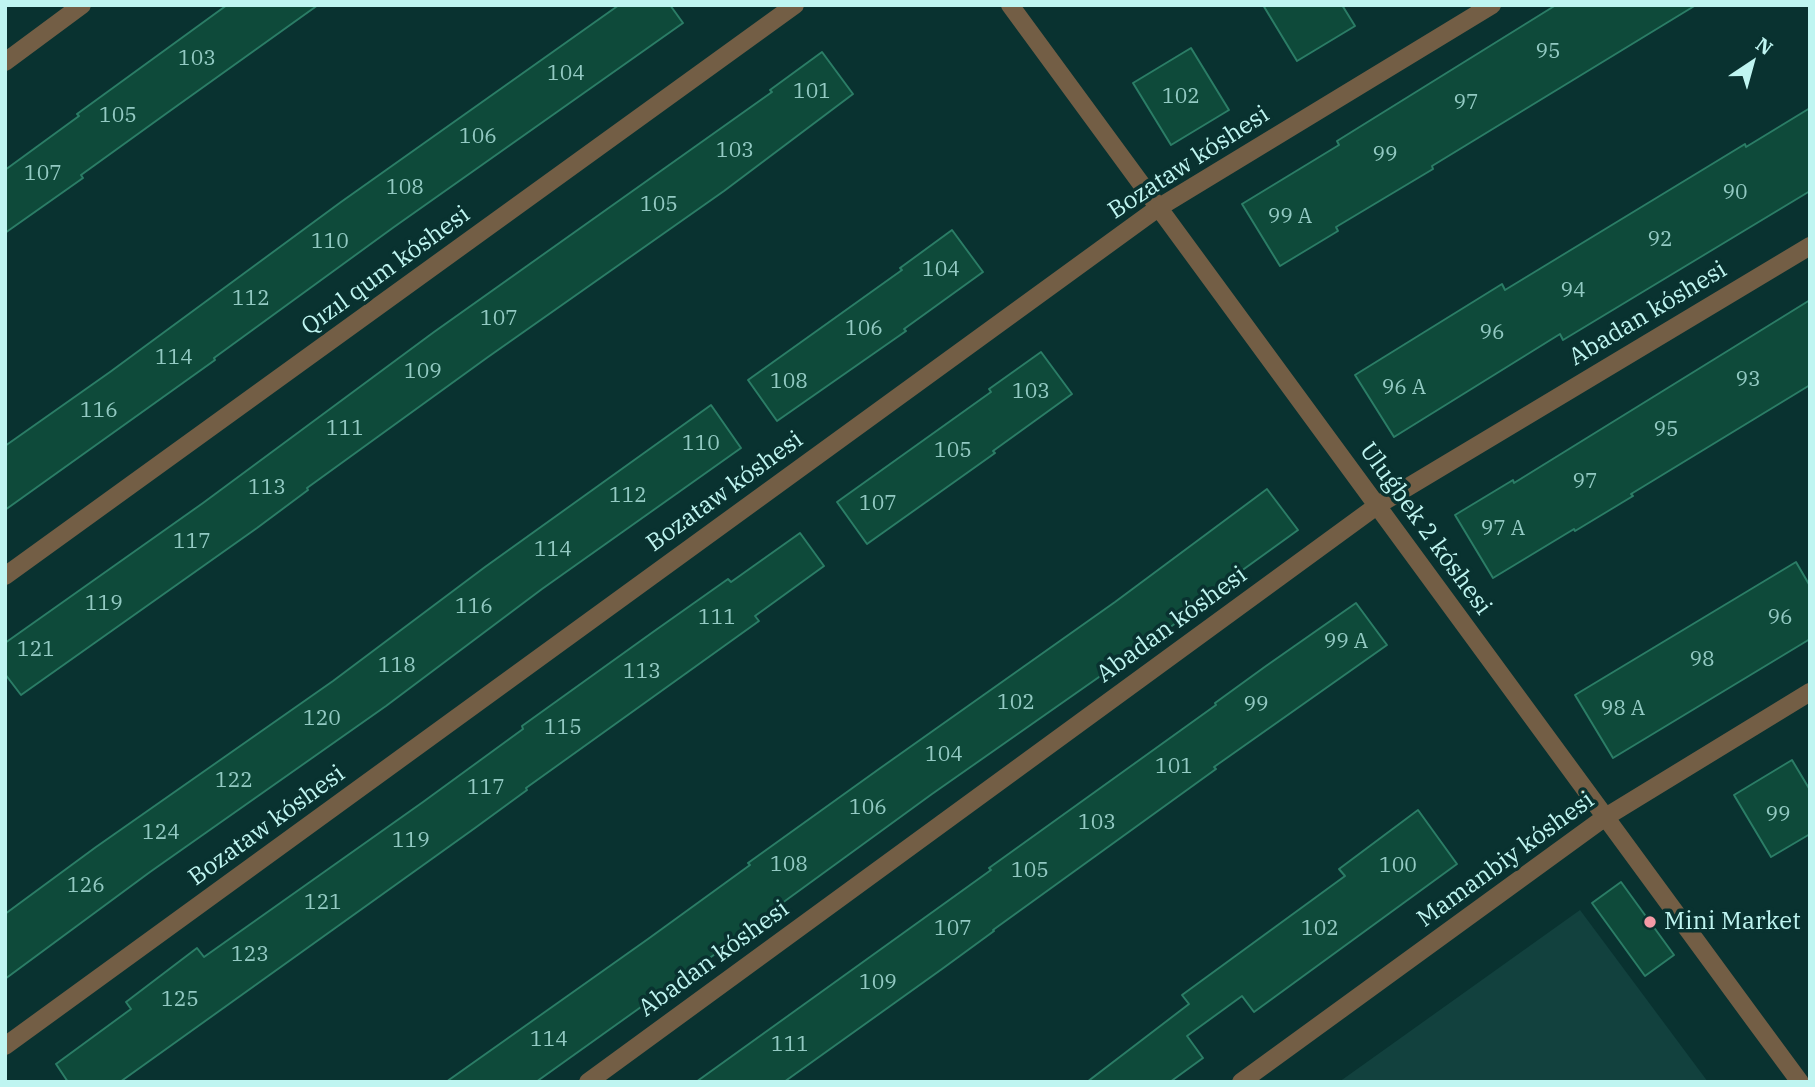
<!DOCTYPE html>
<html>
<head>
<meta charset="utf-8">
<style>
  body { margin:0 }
  #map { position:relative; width:1815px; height:1087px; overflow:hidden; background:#093230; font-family:"IBM Plex Serif",serif }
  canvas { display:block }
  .frame { position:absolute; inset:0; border:7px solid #bff5f1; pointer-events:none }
  .north { position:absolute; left:1717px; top:28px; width:70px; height:70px; -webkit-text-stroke:5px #093230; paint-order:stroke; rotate:36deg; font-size:19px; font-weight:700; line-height:28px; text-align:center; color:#bff5f1 }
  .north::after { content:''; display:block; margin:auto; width:24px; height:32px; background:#bff5f1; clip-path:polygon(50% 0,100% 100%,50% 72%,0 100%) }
</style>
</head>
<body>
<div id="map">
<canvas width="1815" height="1087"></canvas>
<div class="frame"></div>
<div class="north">N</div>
</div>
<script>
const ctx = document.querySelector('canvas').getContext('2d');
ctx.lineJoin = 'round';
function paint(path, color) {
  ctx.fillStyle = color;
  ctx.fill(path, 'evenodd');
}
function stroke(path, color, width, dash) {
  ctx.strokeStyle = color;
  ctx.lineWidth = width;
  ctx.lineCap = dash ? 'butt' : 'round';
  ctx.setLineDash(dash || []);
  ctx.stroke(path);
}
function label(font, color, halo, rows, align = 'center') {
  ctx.font = font + ' "IBM Plex Serif",serif';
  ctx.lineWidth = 7;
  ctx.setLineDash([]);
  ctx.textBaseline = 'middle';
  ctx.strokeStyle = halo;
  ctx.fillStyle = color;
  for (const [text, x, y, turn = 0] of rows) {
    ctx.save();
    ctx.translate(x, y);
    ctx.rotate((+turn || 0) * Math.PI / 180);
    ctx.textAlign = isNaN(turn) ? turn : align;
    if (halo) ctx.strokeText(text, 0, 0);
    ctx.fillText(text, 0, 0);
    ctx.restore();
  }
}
paint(new Path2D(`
  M1580,910L1708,1082H1339Z`), '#12413e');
const building = new Path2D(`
  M227,5H318L167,113L81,175L83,178L5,233V170L79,116L77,114Z
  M619,5H670L683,23L394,227L214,358L215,360L5,510V446L110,372L341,202Z
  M1263,5H1342L1355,26L1297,61Z
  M1556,5H1696L1432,166L1433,169L1336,227L1338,231L1280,266L1242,204L1339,145L1337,141Z
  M1191,48L1229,110L1171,145L1133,83Z
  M822,52L853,94L724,191L488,357L307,488L308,490L257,528L21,695L5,674V643L203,503L434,332L772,92L770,90Z
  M1810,108V191L1563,340L1560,334L1394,437L1355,375L1502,284L1505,290L1745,144L1746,147Z
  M952,230L983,272L904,329L906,331L777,421L748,380L902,270L900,268Z
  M1810,300V385L1631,494L1633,496L1575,531L1574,529L1493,578L1455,515L1513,480L1514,483Z
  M1041,352L1072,394L993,451L995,453L867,544L837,502L991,392L989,389Z
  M711,405L741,448L542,589L386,706L150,872L5,979V914L96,847L333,681L485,567Z
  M1267,489L1298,530L1219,587L1221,590L1169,628L932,794L752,925L753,927L536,1082H446L648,939L750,865L748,863L879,769L1115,602Z
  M800,533L824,566L755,616L759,621L526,788L527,790L475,828L120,1082H68L56,1064L131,1009L126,1002L197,948L204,957L423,802L523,729L522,726L653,632L728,579L731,582Z
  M1796,562L1810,586V639L1613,758L1575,695Z
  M1356,603L1387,645L1214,767L1216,769L993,930L994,931L942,969L784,1082H696L991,870L989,868L1216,705L1215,703L1266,666Z
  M1792,760L1810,790V834L1771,857L1734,795Z
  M1418,810L1457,864L1254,1012L1242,996L1187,1036L1203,1058L1170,1082H1087L1189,1004L1182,995L1345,876L1339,869Z
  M1621,882L1674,955L1645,976L1592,903Z`);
paint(building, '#0e4a3a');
stroke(building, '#2b7d66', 2);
stroke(new Path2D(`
  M1010,5C1274,363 1535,724 1800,1082
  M5,62L82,5
  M5,576L795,5
  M5,1046L1158,208L1492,5
  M588,1082L1378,505L1810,246
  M1241,1082L1604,818L1810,692`), '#735e45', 18);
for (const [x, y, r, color] of [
  [1650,922,7,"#f49aa6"]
]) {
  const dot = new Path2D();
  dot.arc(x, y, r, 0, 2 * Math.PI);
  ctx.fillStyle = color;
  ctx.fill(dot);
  stroke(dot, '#093230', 2.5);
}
label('21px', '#93cac3', null, [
  ["95",1548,52],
  ["103",197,59],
  ["104",566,74],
  ["101",812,92],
  ["102",1181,97],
  ["97",1466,103],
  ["105",118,116],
  ["106",478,137],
  ["103",735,151],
  ["99",1385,155],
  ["107",43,174],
  ["108",405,188],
  ["90",1735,193],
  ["105",659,205],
  ["99 А",1290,217],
  ["92",1660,240],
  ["110",330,242],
  ["104",941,270],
  ["94",1573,291],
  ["112",251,299],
  ["107",499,319],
  ["106",864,329],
  ["96",1492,333],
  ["114",174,358],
  ["109",423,372],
  ["93",1748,380],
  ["108",789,382],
  ["96 А",1404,388],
  ["103",1031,392],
  ["116",99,411],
  ["111",345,429],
  ["95",1666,430],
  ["110",701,444],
  ["105",953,451],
  ["97",1585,482],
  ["113",267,488],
  ["112",628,496],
  ["107",878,504],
  ["97 A",1503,529],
  ["117",192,542],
  ["114",553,550],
  ["119",104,604],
  ["116",474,607],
  ["111",717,618],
  ["96",1780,618],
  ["99 А",1346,642],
  ["121",36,650],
  ["98",1702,660],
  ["118",397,666],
  ["113",642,672],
  ["102",1016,703],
  ["99",1256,705],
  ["98 А",1623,709],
  ["120",322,719],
  ["115",563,728],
  ["104",944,755],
  ["101",1174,767],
  ["122",234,781],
  ["117",486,788],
  ["106",868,808],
  ["99",1778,815],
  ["103",1097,823],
  ["124",161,833],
  ["119",411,841],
  ["108",789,865],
  ["100",1398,866],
  ["105",1030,871],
  ["126",86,886],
  ["121",323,903],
  ["107",953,929],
  ["102",1320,929],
  ["123",250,955],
  ["109",878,983],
  ["125",180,1000],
  ["114",549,1040],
  ["111",790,1045]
]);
label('24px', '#bff5f1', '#093230', [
  ["Bozataw kóshesi",1189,163,-33],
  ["Qızıl qum kóshesi",386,271,-36],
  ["Abadan kóshesi",1648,314,-31],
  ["Bozataw kóshesi",725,492,-36],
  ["Uluǵbek 2 kóshesi",1425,529,54],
  ["Abadan kóshesi",1172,625,-36],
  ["Bozataw kóshesi",267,826,-36],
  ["Mamanbiy kóshesi",1506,860,-36],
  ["Abadan kóshesi",714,959,-36]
]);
label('24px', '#bff5f1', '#093230', [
  ["Mini Market",1664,922]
], 'left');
</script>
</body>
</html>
